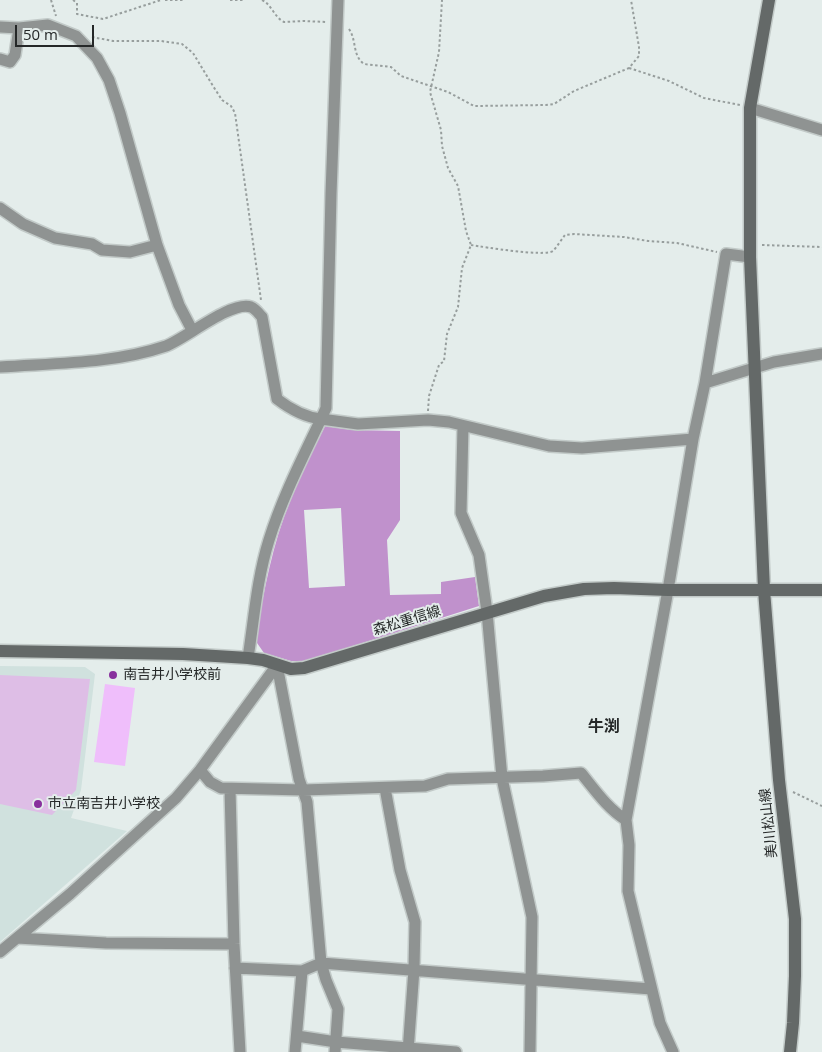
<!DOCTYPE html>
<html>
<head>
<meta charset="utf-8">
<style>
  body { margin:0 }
  #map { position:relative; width:822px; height:1052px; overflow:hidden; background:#e4edeb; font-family:"Open Sans",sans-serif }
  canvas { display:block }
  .scale { position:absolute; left:15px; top:25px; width:79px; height:22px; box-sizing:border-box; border:2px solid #252828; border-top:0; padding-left:6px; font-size:15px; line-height:18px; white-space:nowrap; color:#252828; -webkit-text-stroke:4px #e4edeb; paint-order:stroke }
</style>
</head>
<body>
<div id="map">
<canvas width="822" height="1052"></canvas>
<div class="scale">50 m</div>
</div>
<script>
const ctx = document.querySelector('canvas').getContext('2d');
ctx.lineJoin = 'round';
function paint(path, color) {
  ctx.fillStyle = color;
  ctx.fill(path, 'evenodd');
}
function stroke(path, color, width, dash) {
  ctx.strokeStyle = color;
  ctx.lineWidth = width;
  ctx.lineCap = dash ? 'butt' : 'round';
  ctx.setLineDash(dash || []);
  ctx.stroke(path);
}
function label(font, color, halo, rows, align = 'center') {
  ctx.font = font + ' "Open Sans","Noto Sans JP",sans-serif';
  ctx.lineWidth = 4;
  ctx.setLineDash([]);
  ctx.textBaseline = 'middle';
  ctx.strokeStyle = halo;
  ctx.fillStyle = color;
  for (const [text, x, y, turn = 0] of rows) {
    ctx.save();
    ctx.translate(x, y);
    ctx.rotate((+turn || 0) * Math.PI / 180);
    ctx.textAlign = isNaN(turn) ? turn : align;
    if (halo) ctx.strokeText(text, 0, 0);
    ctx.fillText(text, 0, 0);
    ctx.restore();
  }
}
paint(new Path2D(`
  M0,666L85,667L95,674L81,790L71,818L127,831L0,942Z`), '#d0e1de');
paint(new Path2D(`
  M0,675L90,679L76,790L52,815L0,804Z`), '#debee6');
paint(new Path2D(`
  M325,426L352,430L400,431V520L387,540L390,595L441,594V582L475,577L479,606L306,661H291L264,653L255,640C264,592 272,544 291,499C301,474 313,450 325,426ZM341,508L345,586L309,588L304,510Z`), '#c091cc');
paint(new Path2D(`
  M105,684L135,688L125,766L94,762Z`), '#efbefb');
const street = new Path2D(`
  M338,0L331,194L326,408L321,419L358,424L428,420L449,422L549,446L582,448L693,439L705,383L774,362L822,354
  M0,27L19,28L48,25L76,36L97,58L109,80L120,113L157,245L179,305L192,330
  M0,59L10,62L15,55L19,28
  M750,108L822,130
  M0,208L23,224L55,238L92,244L102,250L130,252L157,245
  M0,367C55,363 113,364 166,346C185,339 232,300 251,307C256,309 259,314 262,317L277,399C290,409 304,417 321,419C302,459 282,498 269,540C257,578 254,619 248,658
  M705,383L726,254L750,257
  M463,426L461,513L479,555L487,612L502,778L532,917L530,1052
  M277,665L299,779L307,802L321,963L326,980L338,1009L335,1052
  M200,770L210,782L221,788L303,790L425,786L448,779L543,776L581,773C595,790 607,808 626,820
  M385,788L400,870L415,922L414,969L408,1052
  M230,789L234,944L240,1052
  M17,938L106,943L234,944
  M0,952L70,894L176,798L200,770L277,665
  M235,968L302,971L321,963L651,989
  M297,1036L336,1042L456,1052
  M295,1052L302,971
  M673,1052L660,1023L628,891L629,845L626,820L668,590L693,439`);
const secondary = new Path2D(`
  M769,0L750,108V257L764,590L779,780L795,919V976L793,1023L790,1052
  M0,651L183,654L248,658L263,660L291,669L304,668L544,596L584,589L614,588L668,590H822`);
stroke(street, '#c2cac8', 14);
stroke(secondary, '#c2cac8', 15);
stroke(new Path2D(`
  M51,0L56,16
  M73,0L77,3V14L103,19L161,0
  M165,0H183
  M230,0H244
  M262,0C272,5 274,17 284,22L304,21L326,22
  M349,29C357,41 352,55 364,64L391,67L401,76L448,92L474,106L546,105L554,104L574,91L629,68L639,56V47L631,0
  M92,37L113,41H161L182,44L193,53L213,86L222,100L231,106L235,113L261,300
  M629,68L669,81L704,98L740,105
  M471,245C484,247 544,257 553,251C557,247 561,240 565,235L574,234L624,237L648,241L677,243L717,252
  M762,245L822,247
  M428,411L429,396L439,365L444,361L447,334L458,307L462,268L471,245L466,231L458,186L448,168L442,146L441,130L430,92L439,52L442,0
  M793,792L822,806`), '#979e9d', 2, [2.5, 2.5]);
stroke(street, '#8f9392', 11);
stroke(secondary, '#646968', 12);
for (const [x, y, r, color] of [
  [113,675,5,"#88309d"],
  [38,804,5,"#88309d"]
]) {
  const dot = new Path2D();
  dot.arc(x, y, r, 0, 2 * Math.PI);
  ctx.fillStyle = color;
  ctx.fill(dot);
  stroke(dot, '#e4edeb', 2);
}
label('14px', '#252828', '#e4edeb', [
  ["森松重信線",407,621,-17],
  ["美川松山線",769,823,-96]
]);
label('14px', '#252828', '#e4edeb', [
  ["南吉井小学校前",123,675],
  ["市立南吉井小学校",48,804]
], 'left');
label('bold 16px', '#252828', '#e4edeb', [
  ["牛渕",604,727]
]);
</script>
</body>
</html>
